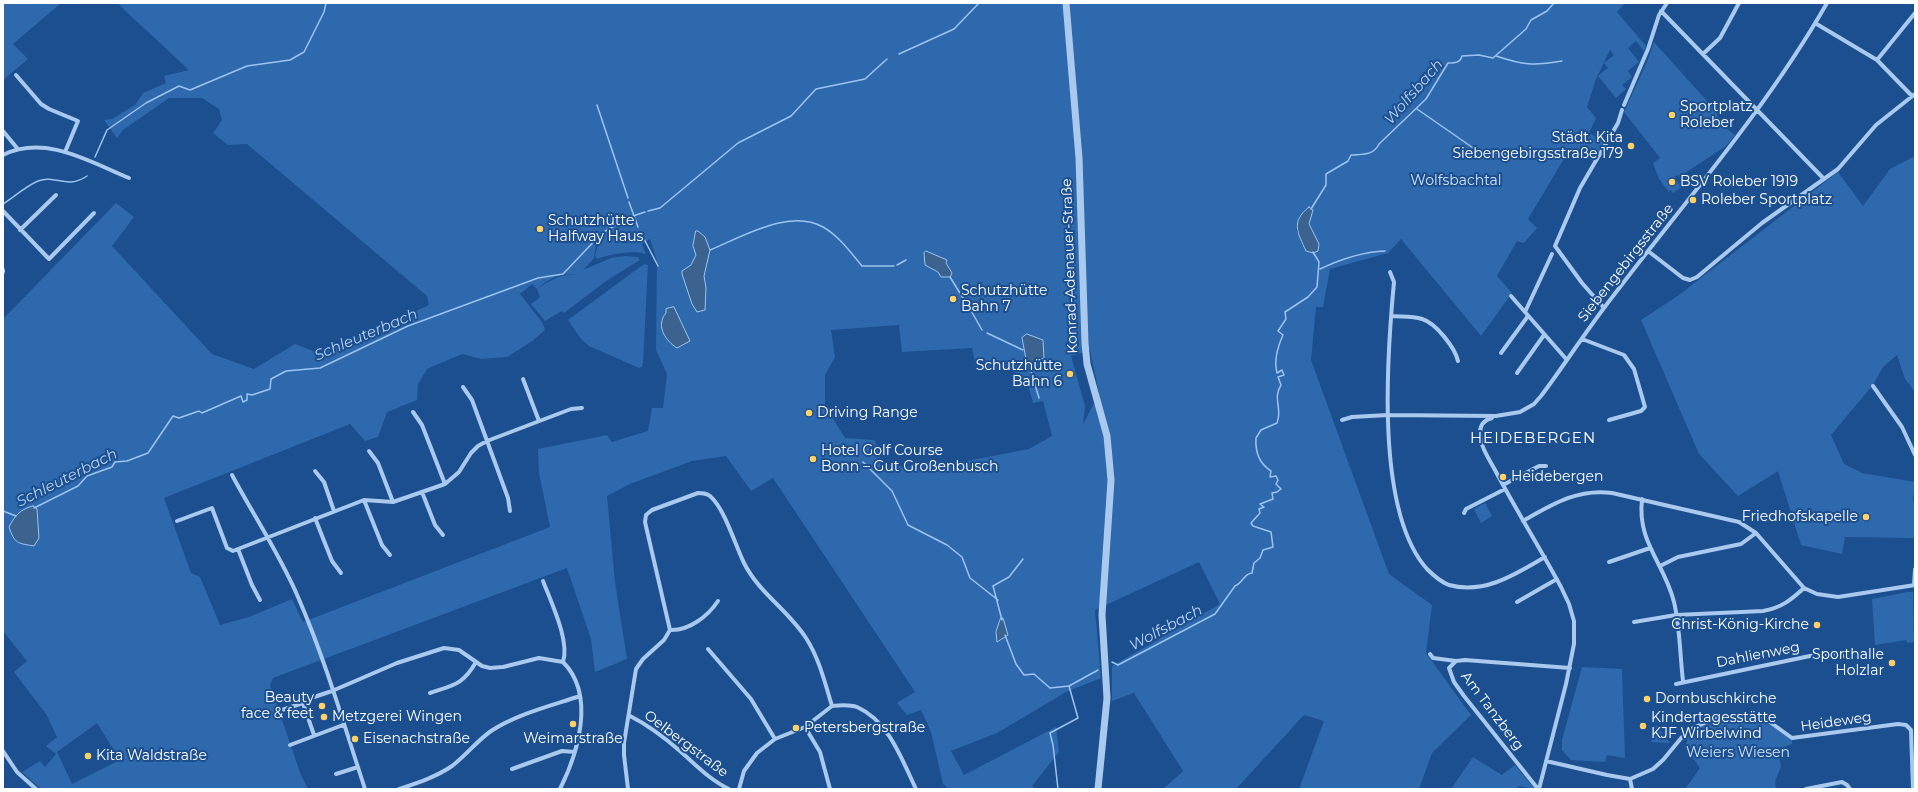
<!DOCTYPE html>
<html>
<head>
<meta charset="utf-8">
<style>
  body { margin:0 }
  #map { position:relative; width:1918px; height:792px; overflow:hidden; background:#1b4f8f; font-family:Montserrat,sans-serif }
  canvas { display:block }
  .frame { position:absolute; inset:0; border:4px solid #fff; pointer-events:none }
</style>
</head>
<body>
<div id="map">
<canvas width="1918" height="792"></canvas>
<div class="frame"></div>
</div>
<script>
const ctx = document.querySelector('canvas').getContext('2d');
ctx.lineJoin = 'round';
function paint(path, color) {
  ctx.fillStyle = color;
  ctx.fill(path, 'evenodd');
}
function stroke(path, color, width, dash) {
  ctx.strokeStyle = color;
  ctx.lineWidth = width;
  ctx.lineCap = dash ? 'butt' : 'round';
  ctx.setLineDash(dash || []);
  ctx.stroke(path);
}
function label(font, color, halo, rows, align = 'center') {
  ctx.font = font + ' Montserrat,sans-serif';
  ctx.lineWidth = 4;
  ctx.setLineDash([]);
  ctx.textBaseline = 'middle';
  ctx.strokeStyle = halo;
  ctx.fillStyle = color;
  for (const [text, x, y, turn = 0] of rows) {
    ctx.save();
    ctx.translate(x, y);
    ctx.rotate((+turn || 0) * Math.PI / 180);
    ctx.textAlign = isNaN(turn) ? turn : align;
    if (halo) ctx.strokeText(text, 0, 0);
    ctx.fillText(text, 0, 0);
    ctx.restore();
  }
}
paint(new Path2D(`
  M3,3H61L13,44L28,59L3,80Z
  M117,3H1625L1617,12L1646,46L1644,51L1636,41L1628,48L1639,62L1628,71L1632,77L1622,85L1626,89L1616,98L1598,76L1608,68L1604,63L1614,55L1610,50L1596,79L1587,107L1596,118L1589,133L1605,141L1593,161L1581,154L1568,152L1528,219L1537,228L1524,243L1517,241L1497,276L1512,293L1481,336L1401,239L1388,253L1330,269L1323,307H1316L1311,360L1389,574L1432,605L1426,653L1471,715L1432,753L1419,789H1299L1324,721L1304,715L1236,789H1163L1183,771L1134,693L1112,701V666L1220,604L1199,562L1095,610L1101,678L1066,692L997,733L951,751L964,775L1056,727L1059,752L1032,786L1036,789H949L943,784L931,732L921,710L907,715L897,703L915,692L773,478L751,491L726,456L692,461L630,484L607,496L615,582L627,659L595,672L591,639L567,568L273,678L270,685L301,775L308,789H41L22,772L40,761L45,767L56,754L46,746L57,737L46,714L14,672L27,661L3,631V319L116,203L134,217L112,246L212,354L254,369L295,344L321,354L429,305L427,296L247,144L228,145L213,133L222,120L219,109L202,98H169L123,130L117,138L104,120L112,119L135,105L143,93L166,83L164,76L189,70ZM1309,218V224L1319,245L1306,251L1296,229ZM650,239L657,261L656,350L667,374L663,408H652L648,431L612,442L607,435L538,449L539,473L550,527L303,622L292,599L249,617L220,625L200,577L191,573L164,498L350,424L365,441L378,437L387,412L417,400L418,384L427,369L462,354L481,359L507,357L531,342L545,330L542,322L520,294L532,284L537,289C549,279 561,271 577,275L580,273L577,275C563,272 549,281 537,289L540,297L531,304L545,321L562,311L564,313L606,281L640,260L638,257L625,256L611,258L583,270L594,258L596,246L598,245L595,256L597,259C613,254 629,250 646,254L642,244ZM899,325L902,352L972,348L977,372L1009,367L1029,388L1033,403L1043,401L1052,436L1029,449L935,467L881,466L878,448L874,440L845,438L825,406V375L835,357L831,330ZM1090,350L1099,393L1083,425L1085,406L1071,356ZM26,508L37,526L39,538L15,516ZM97,723L120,760L72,784L57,752Z
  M1654,42L1715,110L1721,124L1735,135L1726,146L1679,177L1678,175L1674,177L1682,187L1673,193L1671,190L1669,192L1659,179L1653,163L1660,158L1624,112L1647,62Z
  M1915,156V392L1905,379L1897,355L1883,367L1873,385L1831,435L1844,464L1862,473L1915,482L1913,500L1915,504L1914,538L1845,537L1842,554L1801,545L1778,471L1738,496L1699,454L1641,320L1679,295L1838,172L1863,206L1890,169Z
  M644,264L648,265L643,364L642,367L639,368L589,346L581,339L568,320Z
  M1485,503L1492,516L1481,523L1474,509Z
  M1907,592H1913L1914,642L1907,643L1906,640L1875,645L1872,599Z
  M1582,667L1622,669L1625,758L1607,755L1605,762L1571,760L1562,750V740Z
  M1760,717L1792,740V744L1778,749L1781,766L1775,782L1776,789H1685L1700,768L1684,746L1687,742L1688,733L1711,720Z
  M1656,725L1670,743L1651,742Z
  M1473,757L1502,775L1515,765L1535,789L1519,786L1516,789H1451Z`), '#2e69ad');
const water = new Path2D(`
  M1309,207L1313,210L1309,224L1319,244L1318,251L1313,253L1306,251C1298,233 1290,222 1309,207Z
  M696,231H698L705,237L710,250L704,276L706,288L705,310L697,312L692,304L682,274V271L691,265L696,255L693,246Z
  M926,251L947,260L946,263L952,273L950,277H941L938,272L925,265L924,253Z
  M674,307L690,341L677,348C666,341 655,326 666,313V309Z
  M1027,334L1043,340L1044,358L1027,364L1022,338Z
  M33,506L37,509L39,538L34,546C17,543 15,544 9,527C15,515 21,509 33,506Z
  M1001,618H1003L1008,635L997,642L996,632Z`);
paint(water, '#3c6290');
stroke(water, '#9cc4f0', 1);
stroke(new Path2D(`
  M899,54L954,29L979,3
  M1496,56C1523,65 1533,66 1562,61
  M597,105L628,198
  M1417,109L1479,152L1533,156
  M95,157L107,130L146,103L179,86L190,90L247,66L290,60L304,52L324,12L326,3
  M629,202L638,227
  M3,204C14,197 26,186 38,181C56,174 66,190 87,176
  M1311,209L1326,185V174L1348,161L1351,155C1363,154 1373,156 1379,144L1426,99L1448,63C1455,63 1460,63 1462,56L1479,55L1493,58L1526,29L1531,20L1547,11L1554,3
  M648,211L660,208L738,143L791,116L816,89L865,79L887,59
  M633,216L645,212
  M641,233L658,266
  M710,250C742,237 789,208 823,227C839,236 851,253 862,266H894
  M897,265L906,260
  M1320,269C1341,259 1361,252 1385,251
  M950,277L966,303
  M969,307L982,330
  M987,333L1023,350
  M1028,361L1039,398
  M863,462L892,491L908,525L947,545L962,557L970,578L998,600
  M34,508L78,486L87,476L112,467L115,462L127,461L148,453L173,416L179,418L199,411L202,413L241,396L243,402L247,400V394L252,395L270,389L271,379L286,371L320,368L408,326L538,278L563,274L602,233L630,217
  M3,511L16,516
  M1002,620L993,586L1009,577L1023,559
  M1005,635L1016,664L1024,675L1034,674L1050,688L1069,686
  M1112,662L1118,665L1215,614L1235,586C1243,583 1243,574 1252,573L1254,563L1260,558L1263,550L1273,547L1271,532L1253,526L1251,523L1260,513L1259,509L1264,507L1260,504L1273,499L1272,493L1277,492L1281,489L1276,484L1278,480L1276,476L1270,477L1271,471C1260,464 1255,453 1256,438L1261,430L1277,423C1283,407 1272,400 1281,385L1278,377L1284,375L1282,370L1277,373C1274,361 1278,346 1283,335L1278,331L1286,319L1285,312L1308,297L1317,287L1319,262L1313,252
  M1058,789L1053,745L1050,733L1078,718L1069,686L1098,670`), '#9cc4f0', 1.5);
stroke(new Path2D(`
  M1661,11L1824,179
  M1815,23L1877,60
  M1703,54L1720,38L1739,3
  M16,75L41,104L49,109L78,121L65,152
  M1912,96L1877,60L1915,13
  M1624,105L1648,49L1659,15L1667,3
  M3,131L17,148
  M3,155C45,134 90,162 129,178
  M3,211L49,259L94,213
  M20,230L56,195
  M1648,251L1683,278L1690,280L1697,277L1762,223L1838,169L1876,125L1915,94
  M3,270V272
  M1390,272L1394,282C1387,356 1375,511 1427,569C1433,575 1441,582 1449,585C1484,595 1516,574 1545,557
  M1511,296L1567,360
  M1604,308L1582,283L1555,246L1580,188L1618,123L1622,110
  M1525,312L1552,254
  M1391,316C1401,317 1412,316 1422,319C1436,323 1455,348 1458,361
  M1582,339L1624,355L1634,369L1645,407L1641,411L1609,420
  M1501,353L1528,316
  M1517,373L1544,335
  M523,379L539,421
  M1873,386L1902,427L1915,455
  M463,387L472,400L508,498L510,511
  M413,412L422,425L445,484
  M1492,418C1484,420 1480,425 1480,433C1480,446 1489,459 1495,470C1516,510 1540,548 1561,587L1569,604L1574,621V644L1566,684L1539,789
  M1342,420L1352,417L1388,415L1496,416L1520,412L1534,404L1541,396C1563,367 1582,337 1604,308C1680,207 1764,113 1827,3
  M369,451L378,463L393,502
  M315,471L324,482L334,511
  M232,475C254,516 280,555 298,597C325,659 344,725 365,789
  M1503,485L1539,466H1546
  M422,492L435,525L443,535
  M1642,499C1637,543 1664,562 1674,602C1680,627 1680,656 1683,681
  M364,500L382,545L390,555
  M1464,513L1466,509L1505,489
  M315,518L332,561L341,573
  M177,521L212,508L227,548L233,551L238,549L364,500L393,502L445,484L459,472L471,453L478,446L487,441L571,409L582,408
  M1523,521C1551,505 1578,488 1612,493L1739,522L1756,533L1804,588L1817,594L1838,597L1915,585
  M238,549L252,585L260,600
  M1609,562L1650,548
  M1660,566L1678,557L1741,544L1756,533
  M543,581C551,602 570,641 563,662
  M1914,585L1915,569
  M1517,602L1557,579
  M1634,622L1676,615L1763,611C1781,608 1791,600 1804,588
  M670,630C689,631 708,616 718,601
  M708,649L751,699L775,739
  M1430,654L1433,658L1456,661
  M1676,684L1810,656L1837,653L1846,657
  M430,693C453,685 463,685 476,662
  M303,703L314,735
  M832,706C840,705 849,704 857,707C889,721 902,760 916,789
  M279,711L303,703L305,700L332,691L397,663L444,648L459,650L482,666L490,668L503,667L539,658L563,662C596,695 578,753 560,789
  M630,716C648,725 665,738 680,751C696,765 710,780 729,789
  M805,727L820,752L830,789
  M1911,730L1913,789
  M290,745L343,725
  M3,751L17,772L36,789
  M1546,761L1607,775L1630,779L1653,769L1663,760L1687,731L1715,718L1763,717L1792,738L1898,724L1906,725L1911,730
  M512,769L562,751L575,752
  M336,774L358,767
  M1630,779L1632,789
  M399,789C417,783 436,777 452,766C466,755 477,741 491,731C517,714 550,706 580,696
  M628,789L624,755V743L636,669L643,659L664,640L670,630L645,522L646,515L652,510L698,493C703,493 706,493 710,496C725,509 735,545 744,563C759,593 788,610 806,638C819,658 825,683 832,706
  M739,789L744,771L757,753L775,739L805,727L832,706
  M1538,789L1464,696L1454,682L1449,668L1456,661L1465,660L1570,668
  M1806,789L1842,782L1847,785L1850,789`), '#a9c9ee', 4);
stroke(new Path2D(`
  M1066,3L1079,158L1085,343L1087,364L1107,436L1111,480L1102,615L1107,698L1098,789`), '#a9c9ee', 7);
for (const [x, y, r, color] of [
  [1672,115,4,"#ffd166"],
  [1631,146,4,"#ffd166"],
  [1672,182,4,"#ffd166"],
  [1693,200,4,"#ffd166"],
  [540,229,4,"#ffd166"],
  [953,299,4,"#ffd166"],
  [1070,374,4,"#ffd166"],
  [809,413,4,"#ffd166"],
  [813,459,4,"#ffd166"],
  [1503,477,4,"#ffd166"],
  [1866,517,4,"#ffd166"],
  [1817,625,4,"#ffd166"],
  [1892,663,4,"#ffd166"],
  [1647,699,4,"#ffd166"],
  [322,706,4,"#ffd166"],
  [324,717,4,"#ffd166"],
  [573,724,4,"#ffd166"],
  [1643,726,4,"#ffd166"],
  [796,728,4,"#ffd166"],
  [355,739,4,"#ffd166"],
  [88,756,4,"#ffd166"]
]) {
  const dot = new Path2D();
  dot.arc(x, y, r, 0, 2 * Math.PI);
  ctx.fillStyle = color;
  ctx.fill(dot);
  stroke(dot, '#1b4f8f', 1.5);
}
label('14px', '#fff', '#1b4f8f', [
  ["Sportplatz",1680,107],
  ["Roleber",1680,123],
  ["Städt. Kita",1623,138,"right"],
  ["Siebengebirgsstraße 179",1623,154,"right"],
  ["BSV Roleber 1919",1680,182],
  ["Roleber Sportplatz",1701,200],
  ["Schutzhütte",548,221],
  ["Halfway Haus",548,237],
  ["Schutzhütte",961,291],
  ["Bahn 7",961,307],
  ["Schutzhütte",1062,366,"right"],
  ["Bahn 6",1062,382,"right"],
  ["Driving Range",817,413],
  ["Hotel Golf Course",821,451],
  ["Bonn – Gut Großenbusch",821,467],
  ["Heidebergen",1511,477],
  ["Friedhofskapelle",1858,517,"right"],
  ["Christ-König-Kirche",1809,625,"right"],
  ["Sporthalle",1884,655,"right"],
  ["Holzlar",1884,671,"right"],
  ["Beauty",314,698,"right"],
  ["face & feet",314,714,"right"],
  ["Dornbuschkirche",1655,699],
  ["Metzgerei Wingen",332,717],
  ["Kindertagesstätte",1651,718],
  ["KJF Wirbelwind",1651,734],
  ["Petersbergstraße",804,728],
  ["Eisenachstraße",363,739],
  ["Weimarstraße",573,739,"center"],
  ["Kita Waldstraße",96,756]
], 'left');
label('14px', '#cfe3fa', '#1b4f8f', [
  ["Wolfsbachtal",1456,181],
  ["Weiers Wiesen",1738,753]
]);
label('14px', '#fff', '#1b4f8f', [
  ["Siebengebirgsstraße",1626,263,-52],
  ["Konrad-Adenauer-Straße",1070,266,-92],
  ["Dahlienweg",1758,655,-11],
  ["Am Tanzberg",1492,711,53],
  ["Heideweg",1836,722,-8],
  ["Oelbergstraße",686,744,37]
]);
label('italic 15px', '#b5d3f5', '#1b4f8f', [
  ["Wolfsbach",1414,92,-49],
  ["Schleuterbach",366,335,-23],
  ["Schleuterbach",67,478,-27],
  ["Wolfsbach",1166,628,-28]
]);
ctx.letterSpacing = '1px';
label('15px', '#fff', '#1b4f8f', [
  ["HEIDEBERGEN",1533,439]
]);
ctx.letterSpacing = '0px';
</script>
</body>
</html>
